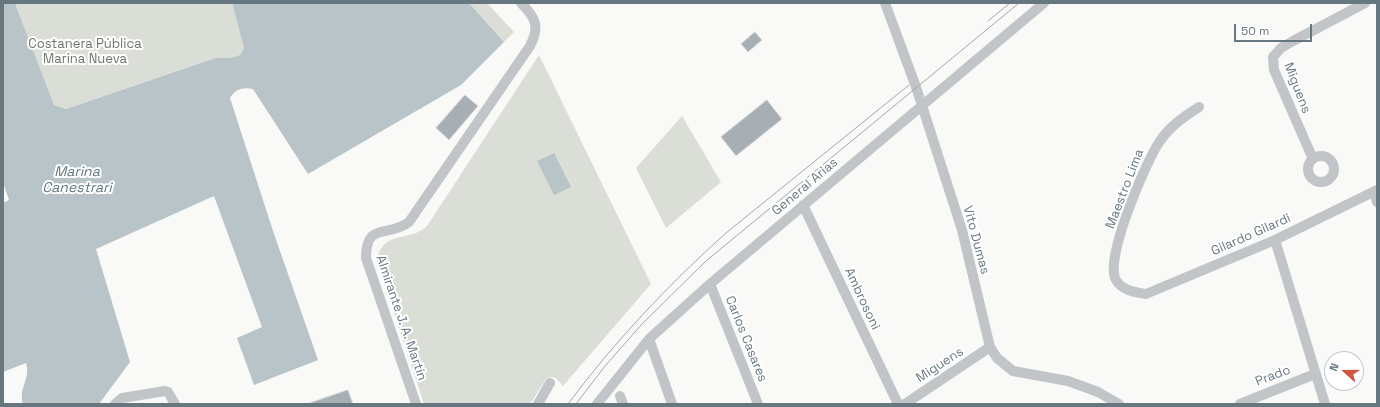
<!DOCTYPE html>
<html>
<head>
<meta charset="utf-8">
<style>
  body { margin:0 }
  #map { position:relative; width:1380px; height:407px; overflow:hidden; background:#f9f9f8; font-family:"Space Grotesk",sans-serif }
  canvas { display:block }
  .frame { position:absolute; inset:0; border:4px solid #67777f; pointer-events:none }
  .north { position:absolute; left:1324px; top:351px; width:40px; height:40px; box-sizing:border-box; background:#fff; border:1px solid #c2c9cc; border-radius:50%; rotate:291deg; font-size:11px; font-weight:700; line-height:16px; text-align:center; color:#67777f }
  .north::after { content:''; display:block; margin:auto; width:14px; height:18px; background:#d2533f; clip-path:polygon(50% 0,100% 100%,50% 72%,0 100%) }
  .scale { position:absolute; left:1234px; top:24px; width:78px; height:18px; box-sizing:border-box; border:2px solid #67777f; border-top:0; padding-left:5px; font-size:12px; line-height:14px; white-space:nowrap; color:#67777f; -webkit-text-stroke:3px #fff; paint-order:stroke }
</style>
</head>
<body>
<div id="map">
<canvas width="1380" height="407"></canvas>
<div class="frame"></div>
<div class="north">N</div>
<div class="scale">50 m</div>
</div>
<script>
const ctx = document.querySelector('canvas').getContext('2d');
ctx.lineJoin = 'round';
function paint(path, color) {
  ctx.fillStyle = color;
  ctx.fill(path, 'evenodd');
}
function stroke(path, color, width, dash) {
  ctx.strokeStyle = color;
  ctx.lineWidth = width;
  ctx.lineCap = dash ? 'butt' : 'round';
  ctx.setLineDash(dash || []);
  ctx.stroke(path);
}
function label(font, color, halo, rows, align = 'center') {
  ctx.font = font + ' "Space Grotesk",sans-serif';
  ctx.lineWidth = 4;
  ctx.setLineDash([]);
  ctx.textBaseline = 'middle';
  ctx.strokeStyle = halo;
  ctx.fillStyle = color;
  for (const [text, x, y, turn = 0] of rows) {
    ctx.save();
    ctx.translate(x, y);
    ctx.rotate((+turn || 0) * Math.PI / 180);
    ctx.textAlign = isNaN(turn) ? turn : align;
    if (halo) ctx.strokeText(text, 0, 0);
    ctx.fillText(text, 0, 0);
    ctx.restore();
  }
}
paint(new Path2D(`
  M15,3H232L244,48L240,55L230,58H214L66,109L54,105Z
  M469,3H487L514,32L504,42Z
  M539,55L651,284L563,386L556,378L551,377L546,379L530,404H424L377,262C380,238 394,239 413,234C418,233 423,229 427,226Z
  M682,116L721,182L666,228L636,168Z`), '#daded7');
paint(new Path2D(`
  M3,3H15L54,105L66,109L215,58H230L240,55L244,48L232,3H469L504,42L461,85L308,174L253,89C242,87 236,89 230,98L273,231L318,360L254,385L237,338L262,327L214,196L96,249L130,362L99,404H23C18,388 31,379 26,363L3,372V203L9,200L3,183Z
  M554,153L571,187L554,195L537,161Z`), '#b8c4c7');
const building = new Path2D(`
  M755,32L762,40L748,52L741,44Z
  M465,95L478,106L449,140L436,128Z
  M767,100L782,119L736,156L721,137Z
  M348,390L353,404H311L310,403Z`);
paint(building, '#a7afb4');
stroke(building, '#dbdbda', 1);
stroke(new Path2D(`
  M885,3L916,87L962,230L990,347L997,358L1013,371L1068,381L1098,392L1119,404
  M1199,107C1185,116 1170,126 1160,141C1146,161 1106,255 1115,278C1120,290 1134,292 1146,294L1275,240L1377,190
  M1308 169a13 13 0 1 1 26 0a13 13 0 1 1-26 0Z
  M1313,159L1274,70L1273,57L1281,48L1293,41L1365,3
  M1374,192L1377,202
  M803,205L898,404
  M1275,240L1325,404
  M710,284L758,404
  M649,339L672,404
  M620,396L623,404
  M115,404L122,398L165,391L168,392L175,404
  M416,404L366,258C366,221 388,238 409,222L530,46C540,27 536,18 521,3
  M538,404L550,383
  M597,404L649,339L710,284L1044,3
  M905,404L990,347
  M1240,404L1315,374`), '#c1c5c8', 10);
stroke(new Path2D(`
  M988,21L1010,3
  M568,404C615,341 668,285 726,233L909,85
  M576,404L605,366L642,324L706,261L1019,3`), '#a1a8ac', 1);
label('13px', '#6b7866', '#fff', [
  ["Costanera Pública",85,44],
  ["Marina Nueva",85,59]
]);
label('13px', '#67777f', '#fff', [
  ["Miguens",1297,88,69],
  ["General Arias",805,187,-40],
  ["Maestro Lima",1125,189,-69],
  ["Gilardo Gilardi",1251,235,-24],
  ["Vito Dumas",976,240,75],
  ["Ambrosoni",862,299,65],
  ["Almirante J. A. Martín",401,318,71],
  ["Carlos Casares",746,339,68],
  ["Miguens",940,365,-33],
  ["Prado",1273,376,-21]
]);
label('italic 14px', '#627579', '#fff', [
  ["Marina",77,172],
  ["Canestrari",77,188]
]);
</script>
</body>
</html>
